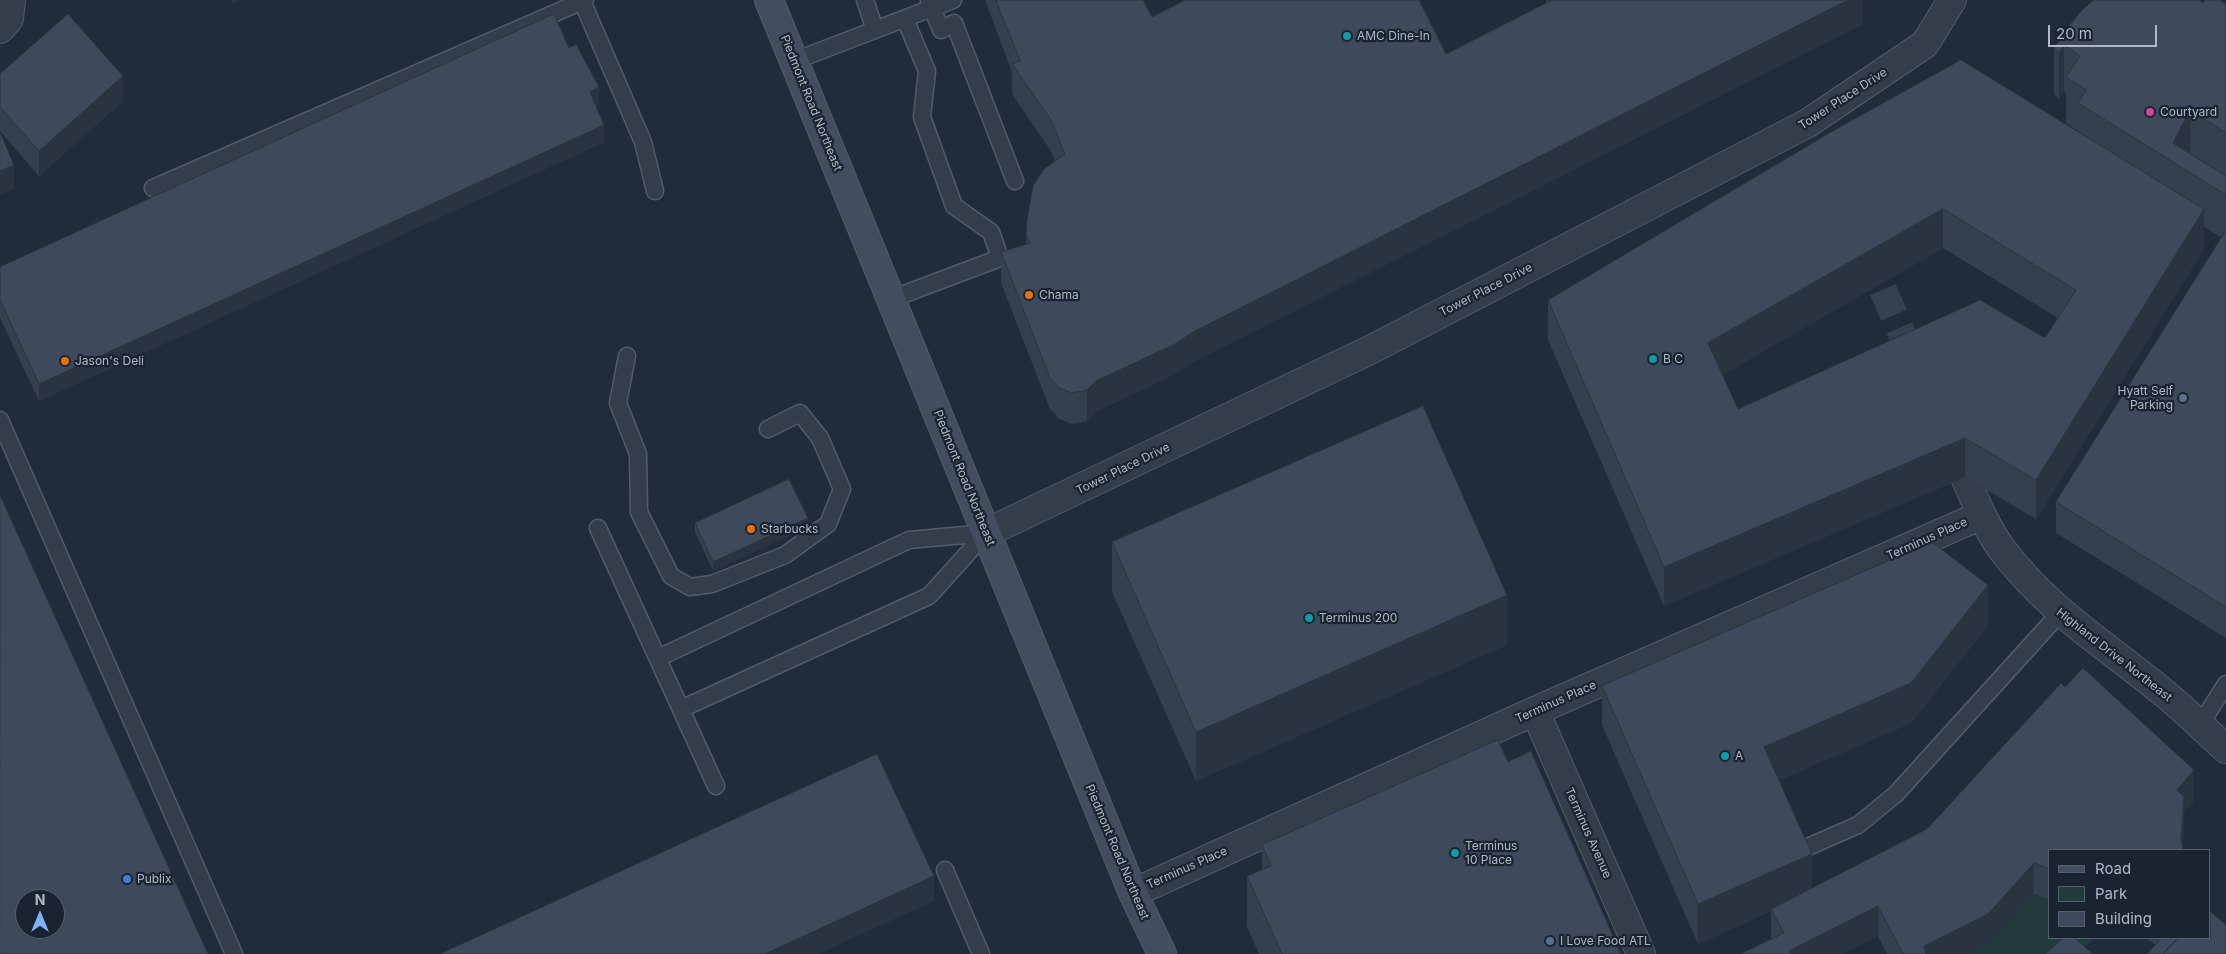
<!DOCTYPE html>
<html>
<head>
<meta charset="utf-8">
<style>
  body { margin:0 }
  #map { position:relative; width:2226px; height:954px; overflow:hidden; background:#202c3b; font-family:Inter,sans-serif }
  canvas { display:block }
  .legend { position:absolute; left:2048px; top:849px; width:162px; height:90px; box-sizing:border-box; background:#1a2330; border:1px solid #565f6c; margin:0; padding:6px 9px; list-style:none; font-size:15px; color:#afb9c7 }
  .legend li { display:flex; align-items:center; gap:10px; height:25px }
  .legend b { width:25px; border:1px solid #565f6c }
  .north { position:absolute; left:15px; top:889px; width:50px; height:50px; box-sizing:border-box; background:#1a2330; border:1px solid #565f6c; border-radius:50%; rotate:0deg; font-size:14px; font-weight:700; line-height:20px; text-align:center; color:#afb9c7 }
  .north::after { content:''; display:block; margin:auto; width:18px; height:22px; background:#7eb2fe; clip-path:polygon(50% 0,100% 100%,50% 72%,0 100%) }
  .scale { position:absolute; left:2048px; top:25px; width:109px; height:22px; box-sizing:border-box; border:2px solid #afb9c7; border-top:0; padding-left:6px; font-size:15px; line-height:18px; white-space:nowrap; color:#afb9c7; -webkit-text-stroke:4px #1a2330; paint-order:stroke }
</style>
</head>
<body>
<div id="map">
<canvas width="2226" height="954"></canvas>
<ul class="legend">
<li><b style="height:6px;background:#424d5f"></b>Road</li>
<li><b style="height:14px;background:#223a3c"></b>Park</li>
<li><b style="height:14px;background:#3c4a5b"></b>Building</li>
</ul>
<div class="north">N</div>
<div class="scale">20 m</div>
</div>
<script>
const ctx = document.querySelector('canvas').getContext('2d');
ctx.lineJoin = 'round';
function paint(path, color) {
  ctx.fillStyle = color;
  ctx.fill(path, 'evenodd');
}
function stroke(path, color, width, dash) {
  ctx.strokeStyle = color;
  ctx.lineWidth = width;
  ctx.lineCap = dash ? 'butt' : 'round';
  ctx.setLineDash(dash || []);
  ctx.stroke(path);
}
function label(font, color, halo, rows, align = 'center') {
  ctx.font = font + ' Inter,sans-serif';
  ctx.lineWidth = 4.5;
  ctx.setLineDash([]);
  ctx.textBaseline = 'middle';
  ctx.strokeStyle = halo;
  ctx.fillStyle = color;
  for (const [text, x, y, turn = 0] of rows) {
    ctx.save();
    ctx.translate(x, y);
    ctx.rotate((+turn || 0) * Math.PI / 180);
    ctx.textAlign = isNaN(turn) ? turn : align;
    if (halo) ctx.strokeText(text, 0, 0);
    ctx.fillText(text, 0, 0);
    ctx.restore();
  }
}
paint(new Path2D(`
  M2034,894L2050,900V938H2094L2079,954H1970L1988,945Z`), '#223a3c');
stroke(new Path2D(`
  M1866,251L1918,370`), '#354150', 28, [28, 14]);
const service = new Path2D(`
  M865,0L875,30
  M929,0L941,30L954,23L1015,181
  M582,1L643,142L655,191
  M794,61L953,0
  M153,188L585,0
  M891,299L1000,258L991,232L954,206L922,117L927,71L905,19
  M627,356L618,403L638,454L639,512L671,576L690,587L712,584L785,555L828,524L842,489L820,438L800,413L768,429
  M0,420L234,954
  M598,528L716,786
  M658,658L909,540L986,533
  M681,709L929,596L986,533
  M2200,725L2226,684
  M1794,853L1858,825L1896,794L2060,613
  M945,870L981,954`);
const minor = new Path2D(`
  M0,29L9,19L11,0
  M1965,477C1975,501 1986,527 2001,548C2047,610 2106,645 2164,693C2185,710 2205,730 2226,749
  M986,533L1370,350L1808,123L1925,44L1952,0
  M1535,711L1641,954
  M1133,893L1535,711L1982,515`);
const secondary = new Path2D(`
  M769,0L1133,893L1162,954`);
stroke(service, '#525c69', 19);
stroke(minor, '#525c69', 30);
stroke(secondary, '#525c69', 30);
stroke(service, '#343e4b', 16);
stroke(minor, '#343e4b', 28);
stroke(secondary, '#424d5f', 28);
paint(new Path2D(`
  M985,0H1143L1152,17L1446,54L1546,3V0H1863V24L1193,362L1175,374L1096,412L1087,421L1072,424L1059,419L1050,409L1001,283V252L1026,244L1027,220L1055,161L1051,151L1012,94V72Z
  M2226,4V638L2056,533V502L2222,238L2204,227V249L2036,519L1965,477L1664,606L1548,340V300L2078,132V131L2066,123V92L2064,91L2059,99L2054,94V48L2068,27ZM1943,248L2058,318L2045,338L1738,409L1722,375Z
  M569,48L599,104L596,106L604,142L39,401L0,318V267Z
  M0,74L123,101L39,176L0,131Z
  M695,523L808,527L713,571L695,532Z
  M1112,542L1507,645L1196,781L1112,592Z
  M1988,625L1911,723L1779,780L1812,888L2194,801L2184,812V828L2050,850V900L2034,894L1988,945L1970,954H1887L1878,936L1771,938V911L1698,944L1602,725V686Z
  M1508,762L1621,954H1259L1247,926V876L1262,870V845Z
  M2146,938H2210L2155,945Z`), '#34404e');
paint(new Path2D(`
  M232,0H240L232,4Z
  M1848,0H1863V24L1193,362L1175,374L1096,412L1087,421V390L1096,381Z
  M2064,45V91L2059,99V53Z
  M123,76V101L39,176V151Z
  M599,87V104L590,109V92Z
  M2190,110V156L2173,143Z
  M604,125V142L39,401V384Z
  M14,165V189L0,195V171Z
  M1943,209V248L1708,383V343Z
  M2204,209V249L2036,519V480Z
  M1965,438V477L1664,606V567Z
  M808,518V527L713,571V562Z
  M1988,585V625L1911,723L1764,787V747Z
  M1507,595V645L1196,781V732Z
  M2194,770V801L2184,812V828L2182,850H2181L2177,790Z
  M1812,854V894L1771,909V911L1698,944V904Z
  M2034,863V894L1988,945L1970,954H1924V946Z
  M934,876V901L818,954H765Z
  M1878,906V936L1843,954H1789V951Z`), '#2a3440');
const building = new Path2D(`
  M996,0H1143L1152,17L1185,0H1419L1446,54L1552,0H1848L1193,332L1175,344L1096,381L1087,390L1072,393L1059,388L1050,378L1001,252L1030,243L1026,235L1027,220L1033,186L1044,169L1065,154L1051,120L1012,64L1020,61Z
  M2094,0H2199L2203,3L2205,0H2220L2226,4V133L2190,110L2173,143L2226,176V195L2078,103L2086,90L2066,77L2080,56L2064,45L2059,53L2054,48L2068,27L2082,10Z
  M68,14L123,76L39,151L0,107V74Z
  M554,14L569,48L576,44L599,87L590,92L604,125L39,384L0,300V267Z
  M1961,60L2204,209L2036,480L1965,438L1664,567L1548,300L1831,132ZM1943,209L2076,290L2045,338L1980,300L1738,409L1708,343Z
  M0,132L14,165L0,171Z
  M2225,232L2226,233V607L2056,502Z
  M1423,406L1507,595L1196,732L1112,542Z
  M789,479L808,518L713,562L695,523Z
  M0,495L208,954H0ZM25,899H55V929H25Z
  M1932,542L1988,585L1911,683L1764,747L1812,854L1698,904L1602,686Z
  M2083,668L2194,770L2177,790L2184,797L2181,839L2183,850H2050V869L2034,863L1988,914L1924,946L1926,954H1903L1878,906L1789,951L1791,954H1740L1784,933L1771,909L1927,829L2061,683L2065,687Z
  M1498,740L1508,762L1531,751L1621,954H1282L1247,876L1271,866L1262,845Z
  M877,754L934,876L765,954H440Z
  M2210,911L2226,925V954H2163L2178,938H2210Z
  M2064,938H2075L2093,954H2045Z
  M2162,938H2178L2163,954H2147Z`);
paint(building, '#3c4a5b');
stroke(building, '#2a3440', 1);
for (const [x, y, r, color] of [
  [1347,36,5,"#0f9aa8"],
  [2150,112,5,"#d1479c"],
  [1029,295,5,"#e8710a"],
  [1653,359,5,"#0f9aa8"],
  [65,361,5,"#e8710a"],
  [2183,398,5,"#5c6f8a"],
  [751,529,5,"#e8710a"],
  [1309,618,5,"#0f9aa8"],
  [1725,756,5,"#0f9aa8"],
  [1455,853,5,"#0f9aa8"],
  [127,879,5,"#3f7fe0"],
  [1550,941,5,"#5c6f8a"]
]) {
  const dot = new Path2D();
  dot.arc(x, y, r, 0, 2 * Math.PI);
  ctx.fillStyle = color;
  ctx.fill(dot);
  stroke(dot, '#1a2330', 2);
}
label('12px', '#afb9c7', '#1a2330', [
  ["AMC Dine-In",1357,36],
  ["Courtyard",2160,112],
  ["Chama",1039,295],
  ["B C",1663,359],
  ["Jason's Deli",75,361],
  ["Hyatt Self",2173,391,"right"],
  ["Parking",2173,405,"right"],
  ["Starbucks",761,529],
  ["Terminus 200",1319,618],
  ["A",1735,756],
  ["Terminus",1465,846],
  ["10 Place",1465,860],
  ["Publix",137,879],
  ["I Love Food ATL",1560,941]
], 'left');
label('12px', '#afb9c7', '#1a2330', [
  ["Tower Place Drive",1843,99,-33],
  ["Piedmont Road Northeast",811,103,68],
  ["Tower Place Drive",1486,290,-27],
  ["Tower Place Drive",1123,469,-26],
  ["Piedmont Road Northeast",964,478,68],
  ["Terminus Place",1927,539,-24],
  ["Highland Drive Northeast",2114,655,38],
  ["Terminus Place",1556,702,-24],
  ["Terminus Avenue",1588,833,66],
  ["Piedmont Road Northeast",1117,852,67],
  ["Terminus Place",1187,868,-24]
]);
</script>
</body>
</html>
